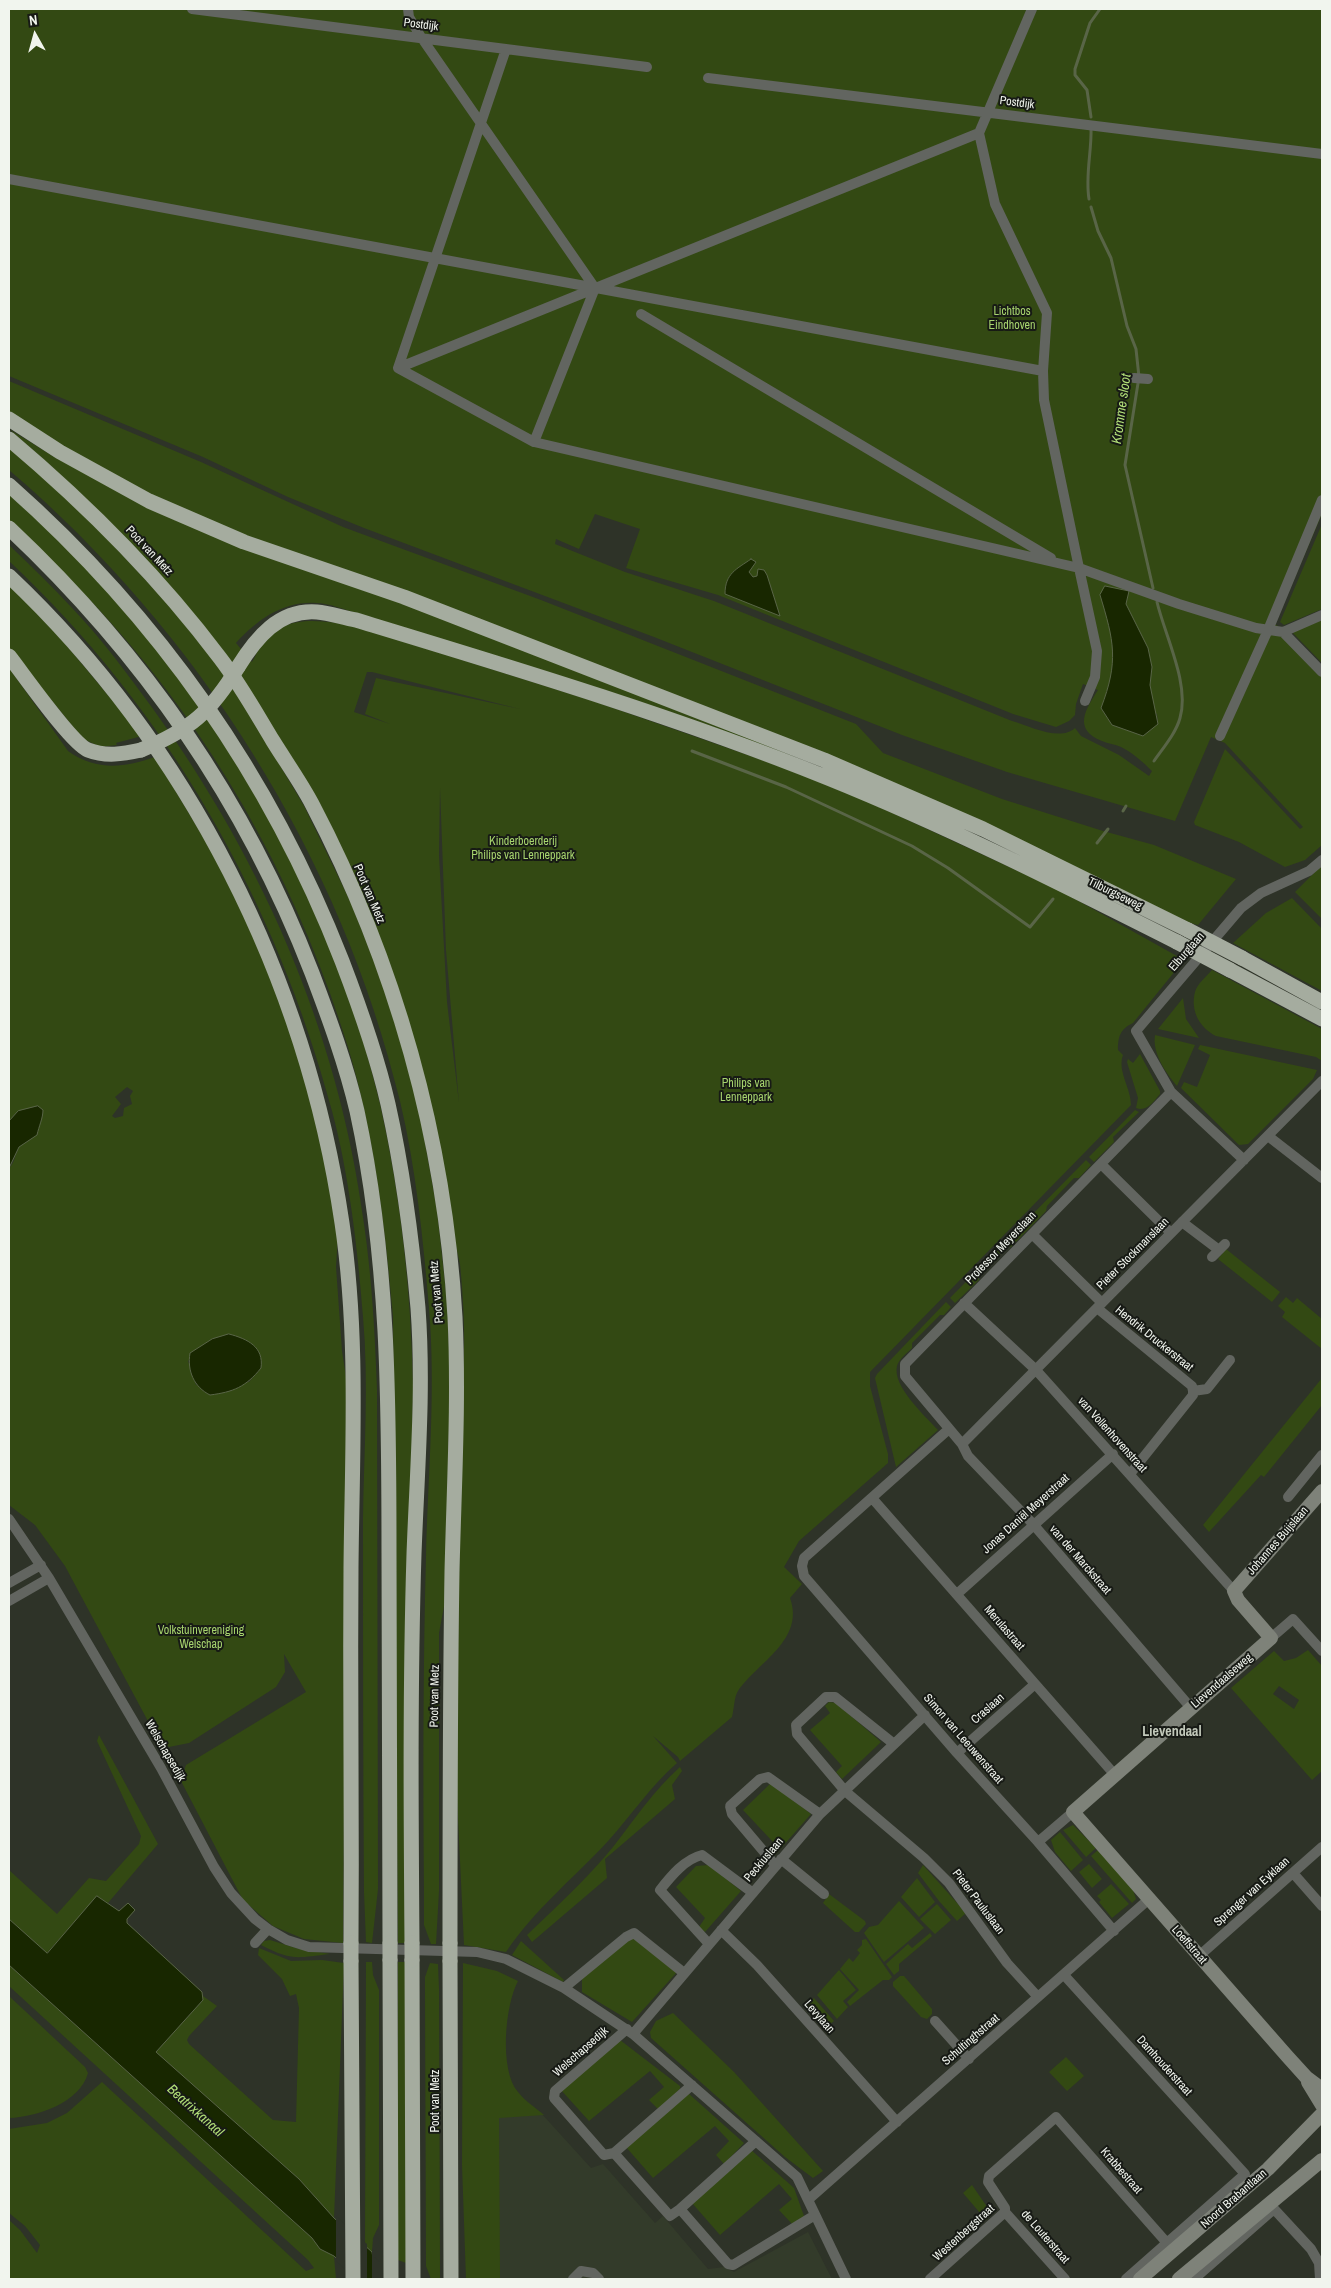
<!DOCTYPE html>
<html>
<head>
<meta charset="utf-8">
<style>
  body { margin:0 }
  #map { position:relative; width:1331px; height:2288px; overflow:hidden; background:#2e3328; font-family:"Archivo Narrow",sans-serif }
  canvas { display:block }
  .frame { position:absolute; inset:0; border:10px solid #f1f5ee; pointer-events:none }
  .north { position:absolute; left:10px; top:10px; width:50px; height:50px; -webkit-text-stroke:4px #171a15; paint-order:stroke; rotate:353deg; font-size:14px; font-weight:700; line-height:20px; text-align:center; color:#f1f5ee }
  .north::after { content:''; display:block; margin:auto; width:18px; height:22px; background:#f1f5ee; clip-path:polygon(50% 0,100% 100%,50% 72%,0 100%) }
</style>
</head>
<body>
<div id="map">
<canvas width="1331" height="2288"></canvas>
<div class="frame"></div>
<div class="north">N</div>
</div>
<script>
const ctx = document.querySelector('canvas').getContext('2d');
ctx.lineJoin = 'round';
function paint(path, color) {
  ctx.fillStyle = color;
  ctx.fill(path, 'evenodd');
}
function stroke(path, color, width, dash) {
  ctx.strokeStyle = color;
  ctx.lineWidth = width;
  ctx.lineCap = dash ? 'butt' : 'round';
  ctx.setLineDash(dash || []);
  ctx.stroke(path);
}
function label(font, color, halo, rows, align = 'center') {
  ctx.font = font + ' "Archivo Narrow",sans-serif';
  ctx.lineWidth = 4;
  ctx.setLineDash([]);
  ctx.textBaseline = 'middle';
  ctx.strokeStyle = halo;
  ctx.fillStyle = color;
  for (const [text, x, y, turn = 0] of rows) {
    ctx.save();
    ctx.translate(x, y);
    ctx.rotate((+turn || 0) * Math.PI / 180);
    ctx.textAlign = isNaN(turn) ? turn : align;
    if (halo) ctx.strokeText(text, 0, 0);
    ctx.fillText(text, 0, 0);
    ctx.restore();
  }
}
paint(new Path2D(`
  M486,2112L541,2113L591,2168L603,2164L655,2223L663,2216L708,2269L724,2267L734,2272L808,2232L832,2279H495Z`), '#333b2a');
paint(new Path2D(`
  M9,9H1322V514L1275,624L1290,635L1322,667V845L1305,860L1285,867L1239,842L1195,825L1194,822L1225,749L1300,829L1303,827L1225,743L1211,737L1175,821L1007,772L902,735L654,637L364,528L288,497L203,457L9,376ZM595,514L640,529L626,568L718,595L1013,714L1056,727L1069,721L1075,715L1076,704L1083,684L1098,690C1086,709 1072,729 1102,741C1108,744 1115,744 1121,747C1132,752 1144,763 1152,771L1149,776L1119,755L1081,736L1075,728C1060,742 1030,726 1012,721L714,601L625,572L555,544L556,539L579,549ZM1107,694L1157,714L1158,724L1143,736L1112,725L1101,708Z
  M9,381L201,462L343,527L541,600L856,724L883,753L1002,799L1103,831L1154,845L1236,879L1198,925L1190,923L1020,842L246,536L153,496L63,448L9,412Z
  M9,429L56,458L402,602L719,725L830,772L357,613C345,610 329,603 316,603C283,601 257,620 236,643L252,662C255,658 256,653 259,648C281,613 320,620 354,626L593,701L782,767L862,799L1057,889L1184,960L1133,1023C1120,1029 1118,1037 1118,1050L1123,1055C1117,1071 1131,1088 1131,1105L870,1372V1386L888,1454V1463L799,1541L784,1567L802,1584L790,1598C805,1640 758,1662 738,1691C734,1697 734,1710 732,1717L680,1761L678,1757L653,1736L677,1763C651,1786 632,1814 609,1840C575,1877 534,1910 506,1952L464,1945L456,1776L462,1386C466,1345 464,1306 460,1264L395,983L251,694L52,467ZM367,672H372L520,709L376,678L365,714L390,724L354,712ZM440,788L446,950L459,1103L447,1002L439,855Z
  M9,447L85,515L169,605L217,664L242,701L304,806L351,903L384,986L417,1098L437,1210L448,1311L450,1386L445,1601L439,1633V1891L436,1944H431L424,1925V1891C423,1780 423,1668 426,1557C428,1474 436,1391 429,1308C423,1239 416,1168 400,1101C341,857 199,632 9,470Z
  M9,494C55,536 100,580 140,628C253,764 340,931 380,1104C401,1197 411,1291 413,1386L405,1943H398L393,1316C385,1226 374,1134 348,1047C303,900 227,757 127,641C90,598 50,558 9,520Z
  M1322,524V609L1284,625L1280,622Z
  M9,545C31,566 53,587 73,609C98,635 120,664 142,694C258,849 339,1031 364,1224C372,1279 375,1335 377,1390L378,1889L372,1943L366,1942L364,1892C363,1767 363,1643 363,1518C364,1451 369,1383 363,1317C358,1251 349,1174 332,1111C276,901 168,710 9,561Z
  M9,584L52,628L142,736L116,743L117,745L101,747L83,739L9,648Z
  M1322,620V663L1292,632Z
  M9,668L68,751C96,771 124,768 155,757L214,855L259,945L287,1018L316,1115L338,1234L336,1267L342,1351L347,1384L343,1943L304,1939L273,1926L243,1900L181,1781L186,1765L306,1692L284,1654L285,1672L276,1687L189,1743L169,1747L157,1738L65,1566L35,1525L9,1505V1168C15,1163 15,1153 20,1146C23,1141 28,1141 33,1137C42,1130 38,1117 37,1106L18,1111L9,1121ZM127,1087L133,1091L130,1096L132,1104L124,1108L123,1116L115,1118L112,1116L121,1104L115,1097ZM229,1334L261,1368L249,1382L196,1385L188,1361L212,1339Z
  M1322,865V919L1295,892Z
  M1292,898L1322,929V991L1233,943L1266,913Z
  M1212,970L1322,1029V1061L1316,1057L1216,1036C1200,1028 1190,1011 1195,992C1197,984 1207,976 1212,970Z
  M1183,998L1186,1019L1199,1038L1158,1029Z
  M1155,1035L1195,1045L1177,1086C1166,1073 1152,1053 1155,1035Z
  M1200,1045L1317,1070L1313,1079L1248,1144L1239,1145L1181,1088L1184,1082L1197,1087L1210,1055L1198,1049Z
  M1140,1054L1160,1091V1094C1153,1102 1147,1112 1136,1108L1138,1098L1127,1062L1128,1059L1133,1063Z
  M1135,1110L1139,1112L1113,1137L1114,1142L1094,1162L1089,1157Z
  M1086,1160L1091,1165L1079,1178H1074L1047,1206L1046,1211L1011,1247H1006L979,1275V1280L955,1303L950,1298Z
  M1226,1249L1280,1292L1272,1302L1218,1259Z
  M1286,1297L1293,1303L1297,1298L1322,1319V1349L1282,1317L1285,1312L1278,1306Z
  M946,1302L951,1307L944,1315H940L912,1343V1348C907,1353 899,1359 897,1366C892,1386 925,1416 938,1430L896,1467L875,1378L877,1374Z
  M1322,1378V1405L1264,1477L1261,1475L1209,1532L1203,1525Z
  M1308,1650L1322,1666V1771L1312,1780L1231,1688L1274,1651L1284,1661L1296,1658ZM1279,1686L1299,1700L1294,1709L1273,1694Z
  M829,1702L836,1703L881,1742L842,1779L836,1772L842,1766L810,1730L830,1713L825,1706Z
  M99,1735L158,1844L108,1903L97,1896L47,1953L9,1919V1870L57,1914L89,1878L106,1881L139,1844L141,1836L97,1741Z
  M680,1767L682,1771L672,1785L675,1799L605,1859L607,1878L532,1942L527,1935C556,1907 587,1879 613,1847C635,1819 653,1791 680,1767Z
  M771,1783L811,1814L775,1855H772L767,1850L773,1842L743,1810Z
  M1073,1825L1096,1848L1086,1857L1063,1830Z
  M1060,1832L1083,1860L1071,1871L1055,1852L1051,1840Z
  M1098,1850L1133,1890L1136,1899L1132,1903L1091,1856Z
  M1089,1864L1102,1879L1092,1888L1079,1872Z
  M709,1865L741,1891L705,1932L699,1927L705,1918L676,1887L696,1866Z
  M923,1865L966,1913L957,1921L939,1901L918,1873Z
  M917,1878L935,1902L919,1917L901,1897Z
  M1111,1884L1129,1904L1112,1918L1099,1902L1101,1900L1097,1896Z
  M829,1894L865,1921L866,1924L859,1932H855L823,1903Z
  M899,1901L924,1928L884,1962L864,1933L869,1927L878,1925Z
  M937,1904L951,1920L935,1934L920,1919Z
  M930,1933L932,1936L899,1964V1971L894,1975L886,1964L908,1944L912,1948Z
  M629,1938H635L677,1972L632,2022L582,1992V1979Z
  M866,1939L892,1977L889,1980H883L850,2006L847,2002L859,1990L840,1969L849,1958L853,1962L860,1953L857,1950L862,1945V1940Z
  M270,1940L296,1948L330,1954C296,1958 292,1961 261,1945L264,1941Z
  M521,1941L564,1980L563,1982L512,1955Z
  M259,1948L291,1961L322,1960L344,1963L334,2218L299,2179L156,2052L203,2000V1996L217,2006L189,2036L187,2040L189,2044L273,2120L296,2122L299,2008L296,1994L290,1996L282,1979L258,1955Z
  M366,1962H372L373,1975L379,1990V2225L373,2238L372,2252L365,2246Z
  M398,1962H406V2263L398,2260Z
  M430,1963L438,1964L439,1989L440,2279H431L426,2266L425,1989V1977Z
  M463,1963L497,1971L518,1981C505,2005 499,2070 518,2092C525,2101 536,2108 544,2115L499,2118L500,2279H466L462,2165Z
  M9,1965L312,2238L320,2249L334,2256L336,2279H9V2220L20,2230L37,2253L40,2245L25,2226L9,2213V2129L47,2123L67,2113L102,2082L306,2271L314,2268L308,2260L9,1986Z
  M839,1970L856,1990L843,2001L848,2007L837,2019L817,1995Z
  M900,1976H904L932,2009V2014L927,2019L921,2017L893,1986V1982Z
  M9,1996L85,2067L88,2073C80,2103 36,2117 9,2118Z
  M814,1998L834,2021L825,2028L805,2006Z
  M673,2013L734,2072L823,2171L813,2178L785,2157L651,2038L650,2032L656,2021Z
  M620,2040L680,2086V2089L658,2109L649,2100L664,2087L650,2071L589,2121L561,2090Z
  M1066,2057L1084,2076L1067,2091L1049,2072Z
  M688,2093L744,2143L724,2164L716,2155L729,2141L715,2126L653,2178L626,2147Z
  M750,2149L794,2188L804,2216L793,2225L779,2210L792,2199L779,2184L720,2235L692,2203Z
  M972,2185L992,2214L986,2220L963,2193Z`), '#334913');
const water = new Path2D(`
  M751,559L756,562L749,572L753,577L757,576L758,569L764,570L767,575L780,616L725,594C725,573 737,569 751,559Z
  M1105,586L1129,591L1126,604L1148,648L1152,667L1150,685L1158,724L1143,736L1112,725L1101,708C1119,661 1114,641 1100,595Z
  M38,1106L43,1110C43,1118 39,1126 37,1135L19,1147L9,1168V1121L18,1111Z
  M229,1334C248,1339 264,1347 261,1368C246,1387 233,1392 210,1395C194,1387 187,1371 190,1353L212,1339Z
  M97,1896L119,1911L128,1903L135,1910L127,1919V1923L202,1992L203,2000L156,2052L299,2179L334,2218L372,2252L373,2258L401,2279H359L334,2256L320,2249L312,2238L9,1965V1919L47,1953Z`);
paint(water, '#182700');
stroke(water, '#596547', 1);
paint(new Path2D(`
  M336,2216L367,2244V2279H356L336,2261Z
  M372,2248L374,2251V2257L380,2262H387L403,2279H372Z`), '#2e3328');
stroke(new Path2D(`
  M1091,117L1087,90L1075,75V69L1090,23L1100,9
  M1089,199C1085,175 1092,151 1091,127
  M1091,207L1098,231L1111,258L1127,326L1136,349L1139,377L1125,465L1153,588
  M692,751L786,787L912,846L948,868L1030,927L1053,899
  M1154,761C1163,748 1176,733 1180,718C1190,684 1165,636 1157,602
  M1123,811L1126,806
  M1097,843L1108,829`), '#596547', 3);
stroke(new Path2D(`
  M192,9L647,67
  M408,9L409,17L421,37L595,288
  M1032,9L979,133L995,204L1047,313L1043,371L1044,400L1079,568L1179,604L1256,628L1283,632L1322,672
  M708,78L1322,154
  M9,179L1043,371
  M595,288L534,442L1079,568L1097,651L1095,677L1085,701
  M641,314L1051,558
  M398,368L506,49
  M1134,378L1148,379
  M534,442L398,368L979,133
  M1283,632L1322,615
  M1220,736L1268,630L1322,500
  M1171,1092L905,1364V1376L962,1444L968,1456L1033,1524L1191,1708
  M1268,1136L1322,1178
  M1244,1160L1171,1092L1136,1031L1241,908L1261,893L1309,871L1322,860
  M1101,1164L1171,1233
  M1182,1222L1219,1250
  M1032,1234L1102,1303
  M1212,1257L1225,1244
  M964,1303L1036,1370L1234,1591
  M1097,1308L1192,1386L1193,1391
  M949,1429L804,1558L802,1566L804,1576L957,1753L1038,1842L1114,1931
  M962,1444L1322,1081
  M1130,1474L1193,1395V1391L1207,1389L1230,1360
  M1288,1497L1322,1455
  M872,1498L1115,1775
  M9,1519L49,1578L161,1768L214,1867L231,1893L255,1919L268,1929L287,1940L309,1947L477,1952L506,1959L564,1988L633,2034L797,2177L846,2279
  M9,1583L41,1565
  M957,1594L1113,1454
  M9,1601L49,1578
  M1271,1638L1293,1619L1322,1651
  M894,1744L835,1697H826L796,1725L797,1734L845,1791L924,1858L949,1883L1007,1963L1038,1997
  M957,1753L1035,1684
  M1038,1842L1073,1812
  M781,1859L824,1894
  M776,1866L732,1814L730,1806L760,1779L768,1777L820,1814
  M1293,1873L1322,1906
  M721,1930L757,1965L897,2122
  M255,1943L268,1929
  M709,1944L660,1890C671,1876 685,1859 702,1855L753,1893
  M1199,1956L1322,1847
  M1064,1975L1245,2174L1126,2279
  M564,1988L626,1937L634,1933L684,1973
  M935,2021L969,2059
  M627,2029L555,2091L554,2098L604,2155L614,2153L670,2216L680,2209L728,2264L733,2265L815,2215
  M633,2034L820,1814L925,1715
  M614,2153L692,2085
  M809,2199L1149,1899
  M680,2209L756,2141
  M1005,2212V2208L988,2182L989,2176L1056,2117L1167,2243
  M1005,2212L1065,2279
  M573,2279L581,2271L593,2273L599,2279
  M930,2279L1005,2212
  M1194,2279L1274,2209L1311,2249L1319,2263L1320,2279`), '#626560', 10);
stroke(new Path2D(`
  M1322,1491L1234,1591L1238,1600L1271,1638L1073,1812L1287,2056L1306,2077L1322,2089
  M1308,2082L1322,2105
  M1140,2279L1268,2169L1322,2114
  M1179,2279L1322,2160`), '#7e8279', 14);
stroke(new Path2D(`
  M9,419L60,452L149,501L244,542L404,597L824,760L983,829L1188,930
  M9,439C86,504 159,577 220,658C240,684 256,713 273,741C286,762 301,783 312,804C395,962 445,1139 455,1317C459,1401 454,1487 452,1572C450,1696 450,1819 450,1943
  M9,485C157,616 270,776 342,961C360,1008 377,1056 388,1104C403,1171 412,1240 418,1308C424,1390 417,1472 414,1554C410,1684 411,1814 412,1943
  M9,528C144,655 245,800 312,973C329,1018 346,1064 357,1111C389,1258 389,1403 389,1553C389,1683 390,1813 390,1943
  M9,576C189,746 306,978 342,1223C359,1337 352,1453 351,1568C350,1693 352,1818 351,1943
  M9,656C24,675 71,743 88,750C106,757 123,754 141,750
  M238,667C256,638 279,609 317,612C330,613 343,618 356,620C514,668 674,716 828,778C947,826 1062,884 1177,942
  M1242,958L1322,1002
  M1230,970L1322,1019
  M390,1960L391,2279
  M412,1960L413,2279
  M351,1961L353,2279
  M450,1961L451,2279`), '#a5ac9f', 15);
stroke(new Path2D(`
  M141,750C190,730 211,712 238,667
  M1188,930L1242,958
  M1177,942L1230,970
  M412,1943V1960
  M450,1943V1961
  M390,1960V1943
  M351,1961V1943`), '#a5ac9f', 15);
label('12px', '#f1f5ee', '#171a15', [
  ["Postdijk",421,25,7],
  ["Postdijk",1017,103,7],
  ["Poot van Metz",149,551,47],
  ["Poot van Metz",369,894,67],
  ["Tilburgseweg",1115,894,26],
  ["Elburglaan",1187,952,-49],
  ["Professor Meyerslaan",1001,1248,-46],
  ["Pieter Stockmanslaan",1133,1254,-45],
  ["Poot van Metz",437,1292,-95],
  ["Hendrik Druckerstraat",1154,1339,39],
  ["van Vollenhovenstraat",1112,1435,48],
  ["Jonas Daniël Meyerstraat",1026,1514,-42],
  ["Johannes Buijslaan",1278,1541,-49],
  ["van der Marckstraat",1080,1560,49],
  ["Merulastraat",1004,1628,49],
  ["Lievendaalseweg",1222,1681,-41],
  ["Poot van Metz",435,1696,-89],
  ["Craslaan",988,1709,-41],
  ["Simon van Leeuwenstraat",963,1739,49],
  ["Welschapsedijk",165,1751,60],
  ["Peckiuslaan",764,1860,-50],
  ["Sprenger van Eyklaan",1252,1892,-42],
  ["Pieter Pauluslaan",978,1902,53],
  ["Loeffstraat",1189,1945,49],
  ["Levylaan",819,2017,49],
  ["Schultinghstraat",971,2040,-41],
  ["Welschapsedijk",581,2052,-41],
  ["Damhouderstraat",1164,2066,48],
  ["Poot van Metz",436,2101,-90],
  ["Krabbestraat",1121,2171,49],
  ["Noord Brabantlaan",1234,2199,-41],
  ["Westenbergstraat",964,2233,-42],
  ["de Louterstraat",1045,2237,49]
]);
label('12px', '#a7d46e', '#171a15', [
  ["Lichtbos",1012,312],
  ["Eindhoven",1012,326],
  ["Kinderboerderij",523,842],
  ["Philips van Lenneppark",523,856],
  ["Philips van",746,1084],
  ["Lenneppark",746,1098],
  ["Volkstuinvereniging",201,1631],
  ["Welschap",201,1645]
]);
label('italic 14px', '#b1de78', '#171a15', [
  ["Kromme sloot",1122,409,-82],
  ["Beatrixkanaal",195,2111,42]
]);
label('bold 14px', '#c2c9bb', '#171a15', [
  ["Lievendaal",1172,1732]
]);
</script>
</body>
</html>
